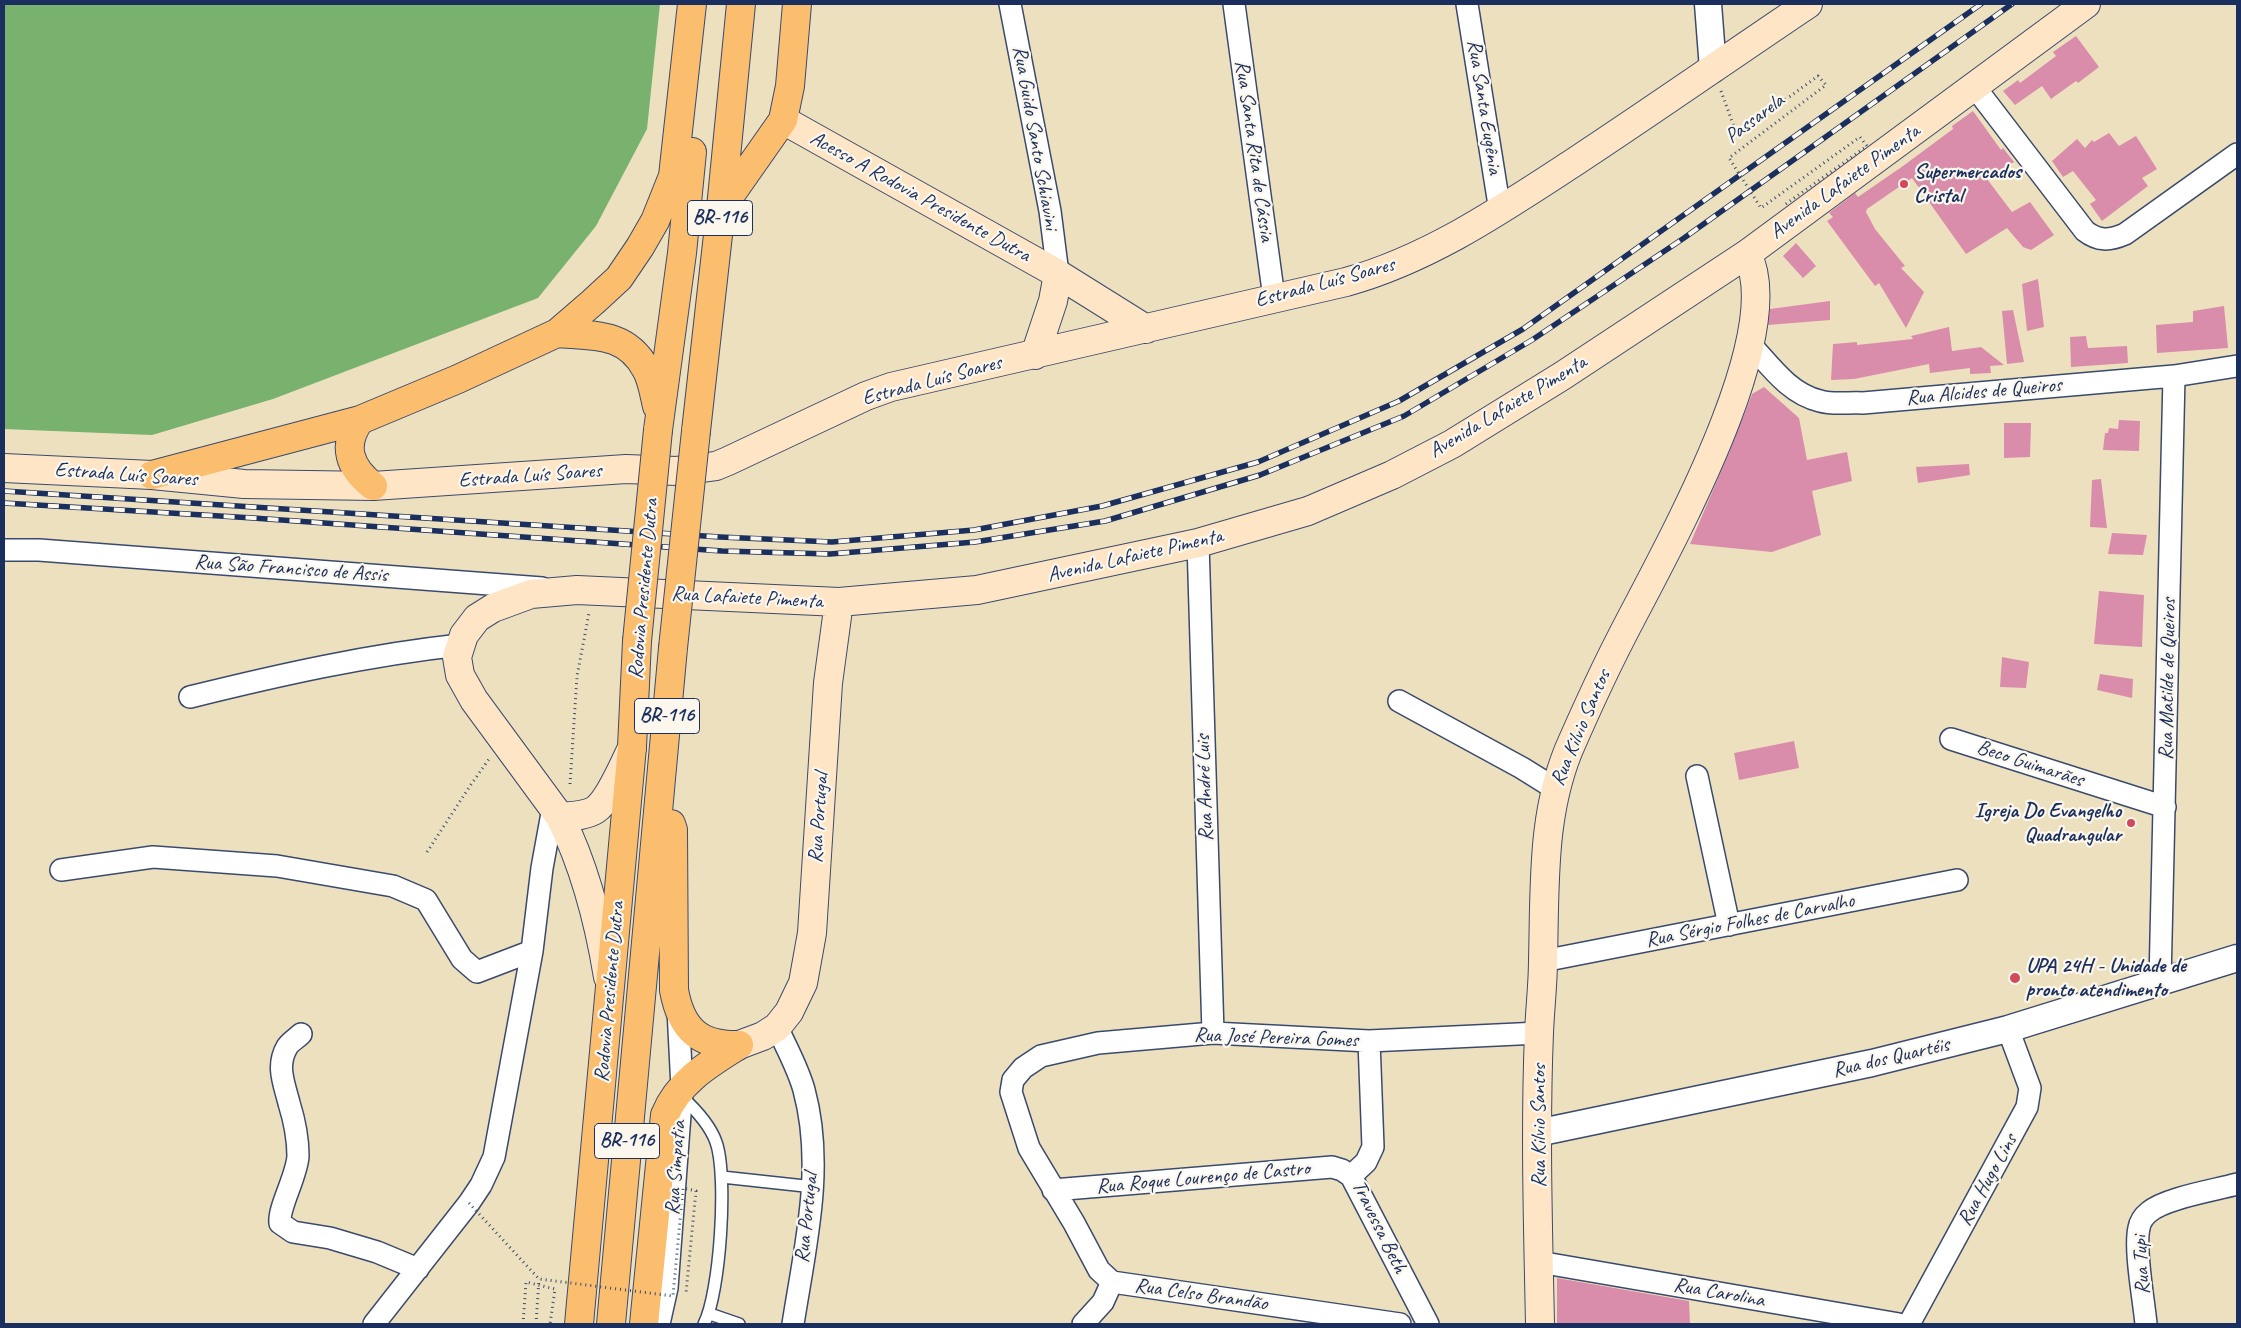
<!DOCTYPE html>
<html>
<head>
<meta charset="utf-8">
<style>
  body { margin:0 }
  #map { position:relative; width:2241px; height:1328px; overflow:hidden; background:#ede0bf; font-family:Caveat,sans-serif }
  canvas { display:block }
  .frame { position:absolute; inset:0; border:5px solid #1b2f5e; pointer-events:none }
</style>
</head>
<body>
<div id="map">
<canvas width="2241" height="1328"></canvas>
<div class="frame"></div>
</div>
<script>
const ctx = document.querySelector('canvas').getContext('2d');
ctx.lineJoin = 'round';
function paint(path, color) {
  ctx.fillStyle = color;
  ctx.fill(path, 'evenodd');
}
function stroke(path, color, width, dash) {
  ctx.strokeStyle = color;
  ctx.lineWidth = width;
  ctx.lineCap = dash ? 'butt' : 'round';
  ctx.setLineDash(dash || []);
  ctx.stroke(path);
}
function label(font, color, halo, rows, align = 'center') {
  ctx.font = font + ' Caveat,sans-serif';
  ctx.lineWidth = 4.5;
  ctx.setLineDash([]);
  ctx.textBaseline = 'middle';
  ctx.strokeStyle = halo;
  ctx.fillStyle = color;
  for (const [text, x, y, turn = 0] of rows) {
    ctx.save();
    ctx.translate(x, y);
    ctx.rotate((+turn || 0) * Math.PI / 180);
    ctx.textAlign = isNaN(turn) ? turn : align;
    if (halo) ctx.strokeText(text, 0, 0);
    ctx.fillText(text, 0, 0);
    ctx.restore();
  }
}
paint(new Path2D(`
  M4,4H660L647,129L596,226L538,298L273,399L152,435L4,429Z`), '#79b16e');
paint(new Path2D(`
  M2076,36L2099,67L2078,83L2076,81L2051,99L2042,86L2015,105L2003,91L2018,80L2020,83L2056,56L2053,52Z
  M1973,111L2001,150L2003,148L2014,162L1987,179L2012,212L2030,202L2054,235L2031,250L2023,247L2007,228L1966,254L1912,178L1867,209L1866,212L1875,229L1905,266L1901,268L1924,292L1906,328L1879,283L1875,286L1827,221L1833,217L1829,213L1855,193L1858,197L1903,166L1953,129L1952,126Z
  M2109,133L2119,146L2136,136L2157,169L2142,178L2148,186L2102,221L2090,204L2096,200L2073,171L2063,177L2052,161L2077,139L2085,148L2092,140L2094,142Z
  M1796,243L1816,266L1803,278L1783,256Z
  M2038,279L2044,327L2027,331L2022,284Z
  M1830,301V320L1768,325L1770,309Z
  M2224,306L2228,348L2157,353L2156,325L2193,322V311Z
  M2013,310L2024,362L2007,364L2002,311Z
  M1949,327L1952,351L1981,347L2004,365L1990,366L1991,373L1970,374V368L1930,373L1929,364L1854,379L1831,380L1833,344L1857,342V345L1913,339L1911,336Z
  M2086,336L2088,348L2127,346L2128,363L2071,367L2070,337Z
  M1764,387L1799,418L1807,460L1847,452L1852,481L1812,491L1821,535L1772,552L1690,544L1729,453L1752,394Z
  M2119,420L2140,421L2139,451L2103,450L2105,433H2108L2109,428L2118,429Z
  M2004,423H2031L2030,457L2004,458Z
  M1969,464L1970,475L1918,483L1916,467Z
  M2101,479L2107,528L2090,527L2092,480Z
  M2112,533L2147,535L2143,555L2108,554Z
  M2099,591L2144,595L2142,647L2094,644Z
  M2002,657L2029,662L2026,688L2000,687Z
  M2100,674L2133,679L2132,698L2097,690Z
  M1794,741L1799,768L1739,780L1734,753Z
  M1557,1278L1689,1301L1690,1324H1557Z`), '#d98dab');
const service = new Path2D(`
  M682,1097C695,1109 710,1125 716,1142C728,1175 720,1294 704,1324
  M722,1177L814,1187
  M710,1314L739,1324`);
const minor = new Path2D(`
  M1010,4L1050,211L1058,274
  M1234,4L1274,298
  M1467,4L1500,211
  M1974,86L2085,231C2098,241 2109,241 2125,234L2237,154
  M1751,345C1771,367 1790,394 1820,401C1833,405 1850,402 1863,403L2174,376L2237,366
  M1198,543L1213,1033
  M4,550H39L542,588
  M190,697C279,675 368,655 460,645
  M1399,701L1522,768L1554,788
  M1951,739L2165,807
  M1697,776L1729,925
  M61,870L153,857L277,866L393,886L426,900L462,959L477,972L532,951
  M1543,961L1957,880
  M2160,981L2174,376
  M777,1027C786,1047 798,1068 804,1090C825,1167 805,1247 793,1324
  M301,1034C297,1038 290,1042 287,1047C276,1066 284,1083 289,1103C294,1119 298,1139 298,1156C297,1176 278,1208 280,1223L293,1232L330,1238L377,1252L418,1269
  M1351,1176L1366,1162L1373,1147L1369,1041
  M1053,1190L1332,1167L1342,1170L1351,1176L1428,1324
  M1539,1262L1899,1324
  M1112,1282L1099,1270L1074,1223L1029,1148L1011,1092L1013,1080L1023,1068L1041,1056L1098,1043L1213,1033L1369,1041L1539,1033
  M1112,1282L1400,1324
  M374,1324L469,1203L481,1185L494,1157L532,951L542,868L553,808
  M659,1324L667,1288L682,1088L678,1010
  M1083,1324L1103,1302L1112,1282
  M1909,1324L2027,1107L2030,1088L2008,1029
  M2146,1324C2144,1301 2134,1249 2139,1228C2140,1222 2144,1216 2149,1212C2165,1198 2216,1190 2237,1184`);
const tertiary = new Path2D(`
  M1708,4L1713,69
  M1537,1133L1872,1063L2008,1029L2237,958`);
const secondary = new Path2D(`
  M783,120L1058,274L1146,329
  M1035,355L1053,301L1058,274
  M4,468L152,475L244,484L373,486L626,469L677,471L716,466L728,461L866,396L891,387L1346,282C1429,259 1501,210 1573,163C1652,111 1729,57 1808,4
  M560,817C571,816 585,816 595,810C609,801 624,764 632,748
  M608,977C599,922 585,867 560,817L474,700L460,675L457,657L464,635L477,618L493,608L531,594L577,590L839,602L977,590L1198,543L1308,511L1392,475L1452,444L1562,376L1747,254L2086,4
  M739,1045L763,1036L777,1027L789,1012L803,983L812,933L828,683L839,602
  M1540,1324C1538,1227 1535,1130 1539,1033C1540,1008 1543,984 1543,960C1545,885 1541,809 1573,740C1588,706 1604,671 1621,638C1661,559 1790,336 1747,254`);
const motorway = new Path2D(`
  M722,207L783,120L790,86L797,4
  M557,333C593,336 626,332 646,369C652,379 654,394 657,406
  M360,420C341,446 350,468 373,486
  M658,430L682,253L692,152
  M696,431L721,208L741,4
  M152,475L360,420L458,379L557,333L593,302L619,278L640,247L655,221L673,176L692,4
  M671,824L673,830L674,990C681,1029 699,1046 739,1045
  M579,1324L632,747L637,641
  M611,1324L673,648
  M644,1324L665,1115C679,1081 709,1064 739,1045`);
stroke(service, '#3a4a6d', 14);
stroke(minor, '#3a4a6d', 24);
stroke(tertiary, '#3a4a6d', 29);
stroke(secondary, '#3a4a6d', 30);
stroke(motorway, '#3a4a6d', 30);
stroke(new Path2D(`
  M1721,91L1737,135
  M570,784L577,676L589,613
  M427,852L470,786L489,759
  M523,1324L526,1282L555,1289L550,1324`), '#3a4a6d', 3, [1, 4]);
stroke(service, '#fff', 11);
stroke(minor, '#fff', 21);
stroke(tertiary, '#fff', 26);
stroke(secondary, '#fde5c5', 28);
stroke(motorway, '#fbbd6e', 28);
const rail = new Path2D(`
  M4,491L720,537L832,542L974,530L1102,506L1258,462L1399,401L1523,329L1981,4
  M4,503L253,518L722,551L830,554L975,542L1105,521L1260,475L1404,416L1532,340L1684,238L2012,4`);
stroke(rail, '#1b2f5e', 5.5);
stroke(rail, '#fbf7ec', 4, [11]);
const motorwayBridge = new Path2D(`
  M637,641L658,430
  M673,648L696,431`);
stroke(motorwayBridge, '#3a4a6d', 30, []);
stroke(new Path2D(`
  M1737,135L1818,76L1826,85L1729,158L1761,208L1860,137L1867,146L1783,206
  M469,1203L539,1279L673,1296L683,1188L696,1191L686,1293
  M536,1324L539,1279`), '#3a4a6d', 3, [1, 4]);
stroke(motorwayBridge, '#fbbd6e', 28);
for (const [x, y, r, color] of [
  [1904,184,5,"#d1495b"],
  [2131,823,5,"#d1495b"],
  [2015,978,6,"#d1495b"]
]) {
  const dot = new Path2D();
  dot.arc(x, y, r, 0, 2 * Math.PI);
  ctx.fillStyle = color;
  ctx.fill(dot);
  stroke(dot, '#fbf7ec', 2);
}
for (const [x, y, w] of [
  [720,218,65],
  [667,716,65],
  [627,1141,65]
]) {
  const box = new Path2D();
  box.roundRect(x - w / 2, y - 17.5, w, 35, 4);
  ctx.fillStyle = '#fbf7ec';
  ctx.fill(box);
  stroke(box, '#1b2f5e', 1);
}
label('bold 20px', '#1b2f5e', null, [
  ["BR-116",720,218],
  ["BR-116",667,716],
  ["BR-116",627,1141]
]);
label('21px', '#1b2f5e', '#fbf7ec', [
  ["Rua Santa Eugênia",1484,107,81],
  ["Passarela",1755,119,-37],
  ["Rua Guido Santo Schiavini",1035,138,80],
  ["Rua Santa Rita de Cássia",1254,151,82],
  ["Avenida Lafaiete Pimenta",1845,182,-36],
  ["Acesso A Rodovia Presidente Dutra",920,197,29],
  ["Estrada Luís Soares",1325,283,-15],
  ["Estrada Luís Soares",932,381,-15],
  ["Rua Alcides de Queiros",1984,392,-5],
  ["Avenida Lafaiete Pimenta",1508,407,-31],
  ["Estrada Luís Soares",126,475,4],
  ["Estrada Luís Soares",530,476,-4],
  ["Avenida Lafaiete Pimenta",1135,556,-13],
  ["Rua São Francisco de Assis",291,569,4],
  ["Rodovia Presidente Dutra",644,589,-85],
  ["Rua Lafaiete Pimenta",747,598,3],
  ["Rua Matilde de Queiros",2168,679,-89],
  ["Rua Kilvio Santos",1581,728,-67],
  ["Beco Guimarães",2030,764,18],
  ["Rua André Luis",1205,788,-92],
  ["Rua Portugal",819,818,-86],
  ["Rua Sérgio Folhes de Carvalho",1750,921,-11],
  ["Rodovia Presidente Dutra",610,992,-85],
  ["Rua José Pereira Gomes",1276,1038,2],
  ["Rua dos Quartéis",1891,1058,-13],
  ["Rua Kilvio Santos",1539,1126,-90],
  ["Rua Simpatia",676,1168,-86],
  ["Rua Roque Lourenço de Castro",1203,1178,-5],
  ["Rua Hugo Lins",1988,1180,-61],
  ["Rua Portugal",807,1218,-84],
  ["Travessa Beth",1379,1227,64],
  ["Rua Tupi",2142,1265,-93],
  ["Rua Carolina",1719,1293,10],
  ["Rua Celso Brandão",1201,1295,8]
]);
label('bold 21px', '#1b2f5e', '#fbf7ec', [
  ["Supermercados",1914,172],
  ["Cristal",1914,196],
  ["Igreja Do Evangelho",2121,811,"right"],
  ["Quadrangular",2121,835,"right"],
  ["UPA 24H - Unidade de",2026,966],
  ["pronto atendimento",2026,990]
], 'left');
</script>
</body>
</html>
